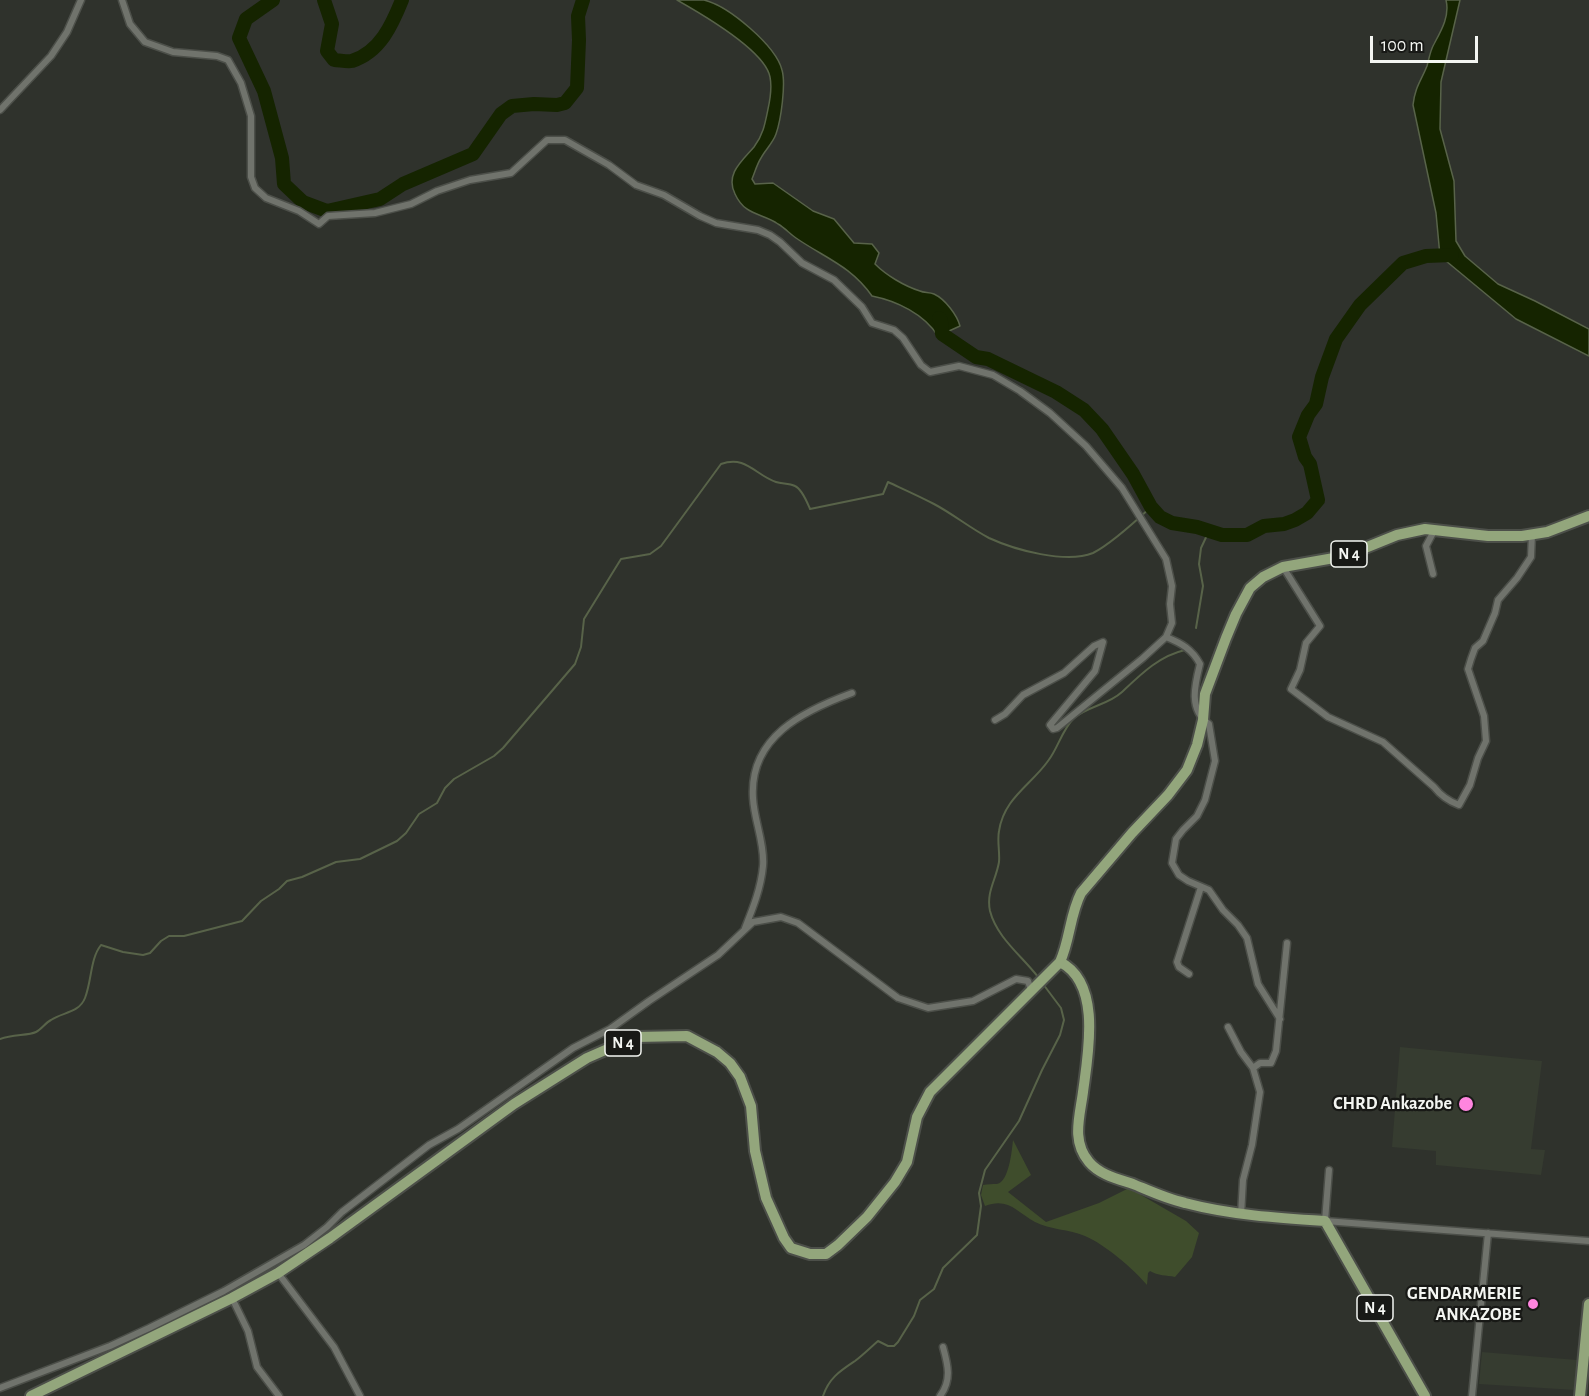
<!DOCTYPE html>
<html>
<head>
<meta charset="utf-8">
<style>
  body { margin:0 }
  #map { position:relative; width:1589px; height:1396px; overflow:hidden; background:#2f322c; font-family:"Alegreya Sans",sans-serif }
  canvas { display:block }
  .scale { position:absolute; left:1370px; top:36px; width:108px; height:27px; box-sizing:border-box; border:3px solid #f4f6f2; border-top:0; padding-left:8px; font-size:18px; line-height:21px; white-space:nowrap; color:#f4f6f2; -webkit-text-stroke:4px #181916; paint-order:stroke }
</style>
</head>
<body>
<div id="map">
<canvas width="1589" height="1396"></canvas>
<div class="scale">100 m</div>
</div>
<script>
const ctx = document.querySelector('canvas').getContext('2d');
ctx.lineJoin = 'round';
function paint(path, color) {
  ctx.fillStyle = color;
  ctx.fill(path, 'evenodd');
}
function stroke(path, color, width, dash) {
  ctx.strokeStyle = color;
  ctx.lineWidth = width;
  ctx.lineCap = dash ? 'butt' : 'round';
  ctx.setLineDash(dash || []);
  ctx.stroke(path);
}
function label(font, color, halo, rows, align = 'center') {
  ctx.font = font + ' "Alegreya Sans",sans-serif';
  ctx.lineWidth = 4.5;
  ctx.setLineDash([]);
  ctx.textBaseline = 'middle';
  ctx.strokeStyle = halo;
  ctx.fillStyle = color;
  for (const [text, x, y, turn = 0] of rows) {
    ctx.save();
    ctx.translate(x, y);
    ctx.rotate((+turn || 0) * Math.PI / 180);
    ctx.textAlign = isNaN(turn) ? turn : align;
    if (halo) ctx.strokeText(text, 0, 0);
    ctx.fillText(text, 0, 0);
    ctx.restore();
  }
}
paint(new Path2D(`
  M1400,1047L1542,1061L1531,1149L1545,1150L1541,1175L1436,1165V1151L1392,1147Z
  M1482,1352L1577,1360L1575,1390L1479,1384Z`), '#363c30');
paint(new Path2D(`
  M1013,1140L1031,1175L1008,1192L1046,1222L1099,1203L1129,1188L1186,1221L1199,1233L1192,1257L1175,1277C1166,1275 1158,1276 1150,1271L1148,1273L1147,1285C1134,1269 1104,1244 1085,1236C1069,1229 1050,1230 1035,1222C1017,1212 1008,1197 985,1206L981,1195L983,1185C988,1184 993,1184 997,1184C1009,1182 1012,1150 1013,1140Z`), '#3f4d2c');
const water = new Path2D(`
  M677,0C685,0 696,0 704,0C729,6 776,46 782,70C786,84 781,120 776,134C773,143 765,150 761,158C757,164 755,172 752,179L755,184L773,183L813,211L834,219L854,243L872,244L879,253L875,264C886,275 904,286 920,291C924,293 929,292 934,294C945,299 957,315 960,326L938,336C924,314 897,301 872,296C851,266 825,258 796,238C790,234 785,228 778,224C762,213 745,216 735,194C725,174 742,161 754,147C763,135 765,124 768,109C770,100 772,87 770,77C765,50 700,13 677,0Z
  M1446,0H1460L1441,82L1440,129L1454,181L1456,241L1465,256L1498,284L1535,301L1589,329V356L1516,319L1440,256L1436,213L1413,105C1415,87 1421,81 1427,66C1429,59 1430,51 1434,44C1441,31 1450,16 1446,0Z`);
paint(water, '#152400');
stroke(water, '#586349', 1.5);
stroke(new Path2D(`
  M1196,628L1203,586L1199,564L1201,548L1209,531
  M1038,977C1022,956 997,938 990,911C986,892 996,880 999,862C1000,852 997,841 999,831C1004,798 1031,785 1048,761C1058,748 1062,730 1074,718C1088,706 1108,705 1122,692C1141,674 1159,656 1185,650
  M0,1039C13,1034 28,1036 36,1032C42,1029 45,1023 51,1020C63,1012 79,1013 85,998C92,980 90,959 101,945L123,952L143,955L150,953L161,941L169,936H184L242,921L261,901L279,889L287,881L302,877L336,862L360,859L397,841L406,833L419,814L437,803L445,788L454,779L494,756L503,748L575,664L581,647L584,619L621,559L650,554L661,546L721,464C746,455 755,475 776,482C782,484 789,483 795,486C802,489 807,502 810,509L883,494L888,482C903,489 919,496 934,504C953,514 970,528 989,538C1015,550 1066,564 1093,553C1109,545 1137,520 1151,507
  M823,1396C829,1378 840,1371 855,1361C863,1355 870,1348 878,1341L888,1346H894L898,1342L914,1316L920,1300L934,1289L943,1268L977,1235L981,1206L979,1193L985,1170L1019,1121L1042,1070L1060,1035L1064,1020L1061,1008L1043,984`), '#586349', 2);
stroke(new Path2D(`
  M273,0L246,19L239,38L264,91L282,158L284,184L303,202L327,211L380,199L403,184L473,154L501,114L512,106L534,104L557,105L565,103L577,88L579,40L578,16L583,0
  M324,0L332,24L327,51L334,60C339,60 347,62 352,61C380,52 392,25 402,0
  M939,318L941,321L942,334L976,357L988,359L1056,392L1084,410L1102,429L1133,474L1151,507L1160,517L1172,523L1197,527L1222,535H1247L1264,526L1284,524L1295,520L1307,513L1318,500L1310,464L1305,457L1299,437L1308,415L1316,404L1322,377L1336,339L1360,305L1403,263L1426,256L1452,255`), '#152400', 14);
const street = new Path2D(`
  M122,0L130,24L145,42L173,52L217,56L228,60L241,83L251,116V177L255,188L266,198L299,211L319,224L328,216L375,213L411,204L437,191L470,180L511,173L547,140H565L609,165L636,185L664,195L700,216L716,223L758,230L770,235L780,242L802,263L834,280L862,307L872,323L894,330L903,338L921,365L930,372L959,366L993,375L1020,391L1050,413L1086,446L1122,488L1166,559L1172,586L1170,604L1172,623L1166,637
  M0,110L51,56L67,32L81,0
  M1283,567L1320,626L1306,643L1300,670L1291,689L1328,717L1383,742L1434,787C1441,796 1448,801 1459,805L1470,785L1478,758L1486,741L1484,716L1468,669L1471,659L1475,648L1483,641L1495,613L1498,600L1517,578L1531,557L1532,534
  M1433,574L1426,546L1434,531
  M995,720L1005,714L1023,695L1064,673L1094,646L1103,642L1095,671L1050,725L1053,729L1057,728L1143,658L1166,637C1181,643 1192,649 1200,664C1195,684 1188,710 1209,724L1215,761L1205,800L1197,816L1183,830L1176,839L1172,863L1179,875L1188,881L1209,890L1223,910L1238,925L1247,938L1258,984L1280,1019
  M745,928C753,908 761,888 763,866C765,844 754,820 753,798C749,737 803,711 852,693
  M1189,974L1179,967L1177,962L1201,887
  M1228,1027L1241,1052L1253,1068
  M1329,1170L1325,1221L1589,1241
  M1241,1215L1243,1180L1252,1145L1260,1092L1253,1068L1260,1063H1271L1276,1051L1287,943
  M278,1273L334,1347L360,1396
  M232,1298L248,1331L257,1367L279,1396
  M0,1388L110,1346L149,1328L224,1291L304,1245L327,1227L342,1212L429,1145L458,1129L573,1048L610,1029L649,1001L718,955L753,922L781,917L798,923L898,998L928,1008L973,1001L1016,979L1028,981L1031,990
  M940,1396C952,1380 948,1365 943,1347
  M1472,1396L1488,1233`);
const primary = new Path2D(`
  M1060,962C1102,983 1088,1054 1083,1092C1080,1116 1071,1141 1089,1162C1100,1175 1118,1179 1133,1184C1150,1191 1167,1199 1185,1203C1231,1215 1277,1218 1325,1221L1425,1396
  M31,1396L232,1298L278,1273L330,1238L514,1104L587,1058L635,1037L687,1036L717,1052L730,1063L740,1077L751,1106L755,1151L766,1198L784,1238L791,1248L810,1254H826L838,1245L867,1217L895,1182L907,1162L917,1117L930,1092L1060,962C1070,940 1070,914 1081,893L1132,833L1168,795L1187,770L1197,745L1203,720L1205,694L1226,638L1236,614L1250,588L1263,577L1283,567L1334,558L1355,552L1397,535L1425,529L1488,536H1522L1547,532L1589,516
  M1580,1396L1589,1304`);
stroke(street, '#4c4f49', 9);
stroke(primary, '#4c4f49', 14);
stroke(street, '#70736c', 6);
stroke(primary, '#93a67c', 10);
for (const [x, y, r, color] of [
  [1466,1104,8,"#ff85df"],
  [1533,1304,6,"#ff85df"]
]) {
  const dot = new Path2D();
  dot.arc(x, y, r, 0, 2 * Math.PI);
  ctx.fillStyle = color;
  ctx.fill(dot);
  stroke(dot, '#181916', 2);
}
for (const [x, y, w] of [
  [1349,554,36],
  [623,1043,36],
  [1375,1308,36]
]) {
  const box = new Path2D();
  box.roundRect(x - w / 2, y - 13, w, 26, 4.5);
  ctx.fillStyle = '#181916';
  ctx.fill(box);
  stroke(box, '#f4f6f2', 1.5);
}
label('bold 16px', '#f4f6f2', null, [
  ["N 4",1349,554],
  ["N 4",623,1043],
  ["N 4",1375,1308]
]);
label('bold 18px', '#f4f6f2', '#181916', [
  ["CHRD Ankazobe",1452,1104],
  ["GENDARMERIE",1521,1294],
  ["ANKAZOBE",1521,1315]
], 'right');
</script>
</body>
</html>
